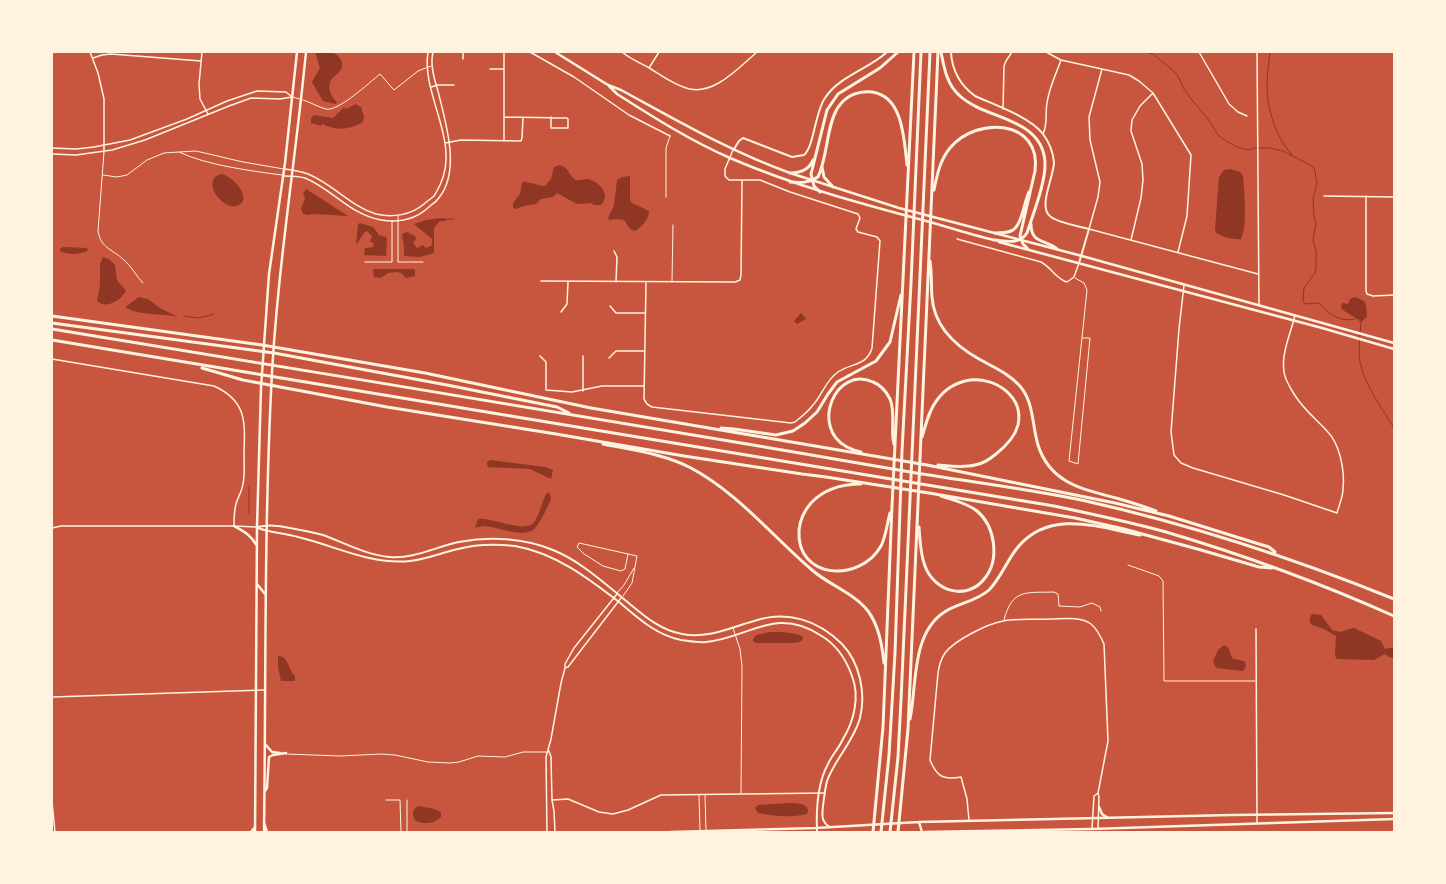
<!DOCTYPE html>
<html>
<head>
<meta charset="utf-8">
<style>
  body { margin:0 }
  #map { position:relative; width:1446px; height:884px; overflow:hidden; background:#c8553d; font-family:Rubik,sans-serif }
  canvas { display:block }
  .frame { position:absolute; inset:0; border:53px solid #fff3e0; pointer-events:none }
</style>
</head>
<body>
<div id="map">
<canvas width="1446" height="884"></canvas>
<div class="frame"></div>
</div>
<script>
const ctx = document.querySelector('canvas').getContext('2d');
ctx.lineJoin = 'round';
function paint(path, color) {
  ctx.fillStyle = color;
  ctx.fill(path, 'evenodd');
}
function stroke(path, color, width, dash) {
  ctx.strokeStyle = color;
  ctx.lineWidth = width;
  ctx.lineCap = dash ? 'butt' : 'round';
  ctx.setLineDash(dash || []);
  ctx.stroke(path);
}
paint(new Path2D(`
  M315,52C320,52 326,51 331,52C339,54 346,64 340,71C338,74 334,76 331,80C326,89 332,96 337,103L335,104L323,101L312,82L320,68Z
  M356,104L362,108V111L364,116L363,122C349,130 337,131 322,124L321,126L311,123V118L314,115L333,118L344,107L346,109Z
  M560,165C570,168 570,178 576,180C579,181 583,179 586,179C598,180 612,194 601,205H593L592,203L577,204L557,193L553,197L541,199L536,204L524,206L516,209L513,208V203L520,194L522,183L526,181L527,183C533,182 537,186 545,186L551,179L554,167Z
  M1230,169L1240,172L1243,176C1244,192 1248,225 1241,239C1234,240 1223,237 1216,233L1215,229L1219,177L1224,170Z
  M221,174C236,177 254,202 236,206C220,209 201,179 221,174Z
  M630,176V200L632,203L649,211C649,219 642,227 635,231L630,229L624,220L616,219L609,220L608,218L614,205L617,180L622,177Z
  M306,189L348,216L315,214L307,215L303,214L301,209L305,198L303,194Z
  M441,218L448,219L445,221H440L434,228V253L420,257L404,256V247L402,234L407,232L415,236L416,239L413,243L417,248L423,245L426,248L431,246L432,244V239L414,224L426,220Z
  M360,223L373,227L379,235L386,237L387,240L386,256L364,255L365,248L373,247L374,243L370,242L372,236L367,231L364,233L356,245L358,224Z
  M63,247L87,248L88,250C82,255 67,255 60,251V249Z
  M103,257L109,259L115,265L117,280L126,291C121,300 106,310 97,301L100,285V264Z
  M374,269H414L415,271V276L406,278L401,273L397,272L388,273L381,278L374,277L373,271Z
  M139,297L148,299L160,308L178,317C162,313 138,316 125,307Z
  M1355,297L1364,301L1366,305L1367,317L1361,322C1355,316 1347,314 1341,308L1342,303L1348,304L1350,299Z
  M801,313L806,319L797,324L794,321Z
  M490,460L545,467L553,470L551,479L530,469L488,467L487,464V462Z
  M549,492L551,499C547,508 542,519 536,527C526,540 499,527 485,526C482,526 478,527 475,528L478,519C493,517 526,535 535,521C540,513 542,502 546,494Z
  M1312,614L1321,615L1332,630L1341,632L1349,629L1354,628L1381,641L1385,649L1394,647V658L1389,657L1385,654L1374,660L1337,659L1335,656L1336,636L1324,629L1312,625C1309,622 1309,617 1312,614Z
  M770,632C781,632 791,632 802,636L803,639L800,642L794,643H756L753,641V639L756,635Z
  M1224,645C1231,647 1229,654 1233,659L1244,661C1247,665 1246,667 1243,671L1216,668L1213,661L1218,650Z
  M278,656C289,656 288,670 295,676V681H281L278,667Z
  M791,803L802,804L807,807L808,811L807,814C792,818 773,816 758,813L755,808L758,805Z
  M419,806L434,809L441,812V817C435,823 425,825 416,821C412,818 412,811 416,807Z`), '#8f3625');
stroke(new Path2D(`
  M1146,52L1153,54L1177,74L1184,89L1192,100L1208,119L1218,135L1226,141L1237,147L1249,150L1255,148H1270L1283,151L1314,167L1317,183L1313,199L1314,217L1316,223L1313,240L1316,251V268L1315,273L1304,288L1303,301L1305,304L1318,303C1323,306 1326,311 1331,314C1338,319 1349,322 1357,318
  M1270,52C1269,63 1267,75 1267,86C1267,108 1276,138 1292,155
  M448,219H454
  M184,316L199,318L214,314
  M1359,320L1361,322C1360,335 1358,348 1360,362C1365,386 1382,408 1394,428
  M249,487V513`), '#8f3625', 1);
stroke(new Path2D(`
  M293,97L299,99
  M303,100C310,102 318,107 326,109C338,112 370,82 380,74L394,90L418,71L431,66
  M104,152L98,231C101,249 113,249 125,261C132,267 136,276 143,283
  M103,175L117,177L127,175L147,160L164,153L179,152
  M282,175C251,171 206,165 179,152L196,151L243,162L284,169
  M666,197V148L670,136
  M398,216V262H423
  M365,262H392V221
  M1075,278L1084,283L1087,290L1069,461L1078,464L1090,338H1083
  M672,282L673,225
  M1128,565L1159,576L1163,581L1164,681H1255
  M617,593L624,585L634,568
  M623,596L632,583L637,556L579,543L577,547L584,554L603,566L621,571L625,569L628,554
  M1004,620C1012,588 1027,593 1054,592L1058,594L1059,606L1080,607L1092,603L1100,607L1101,611
  M733,628L740,649L742,666L741,794
  M286,754L340,756L381,754L395,755L428,762L450,763L459,762L478,756L505,757L523,752H548
  M699,795L700,830
  M705,795L706,830
  M386,800H400L401,832
  M407,832V800`), '#fff3e0', 1);
stroke(new Path2D(`
  M90,52L98,73L104,99V152
  M202,52L199,84L200,99L208,114
  M530,52L574,77L629,115L670,136
  M622,52C630,59 641,63 651,69C662,76 673,84 686,88C713,97 738,68 757,52
  M1046,52L1061,60L1129,75L1139,81L1153,93L1191,155L1187,216L1178,252
  M1199,52L1229,104L1238,112L1247,116
  M1257,52L1259,305
  M93,58L102,55L111,54L201,61
  M463,59V52
  M649,68L659,52
  M490,69H504
  M1102,69L1089,117L1090,140L1100,182L1098,197L1089,229L1258,274
  M431,87L438,85H454
  M1003,109L1004,66L1006,61L1012,52
  M504,117L567,118L568,119V128H551V117
  M1043,134C1048,124 1045,113 1047,103C1049,88 1056,74 1061,60
  M504,141V52
  M445,143L461,140L521,141L522,138L523,118
  M52,148L76,149L94,147L130,140L187,119L227,101L257,91L286,92L292,97
  M52,154L76,155L112,150L145,140L229,106L251,98L280,99L292,97
  M285,169C293,170 300,171 308,174C333,184 350,206 376,214C393,218 411,215 424,204C427,201 431,199 434,196C436,193 438,189 440,185C461,142 421,95 428,52
  M284,176C291,176 298,176 305,178C332,189 351,215 381,220C399,223 416,219 429,207C432,204 436,202 438,199C462,171 445,121 438,91C434,78 430,65 433,52
  M1324,196L1394,197
  M1366,196V291L1367,294L1373,296L1394,295
  M957,239L1041,262C1051,267 1057,280 1067,282L1074,277L1079,263
  M1131,240L1141,198L1143,180L1142,164L1131,131L1132,120L1140,106L1153,93
  M614,251L617,257L616,282
  M541,281L735,282L740,280L741,275L742,181
  M646,282L644,399L647,404L652,407L791,423L795,422C801,417 808,412 813,405C822,395 826,380 838,372C851,363 867,366 872,348L880,241L877,237L858,232L856,229L860,218L858,214L790,192L760,180H729L725,176V169L733,150
  M1184,285L1179,329L1171,432L1174,455L1181,463L1193,468L1284,495L1337,513C1339,505 1343,497 1343,489C1345,471 1340,444 1327,431C1316,419 1303,409 1294,394C1290,387 1285,380 1284,372C1281,353 1291,333 1295,315
  M610,306L616,313H645
  M561,312L567,304L568,282
  M540,356L546,362V390L572,392L602,386H644
  M609,358L616,351H644
  M52,359L214,386C247,401 245,422 244,453C244,463 245,474 243,484C242,491 238,497 236,504C234,511 234,519 234,526
  M583,391V356
  M52,528L61,526H234L256,527
  M1256,629L1257,823
  M565,668L568,667L621,598
  M52,697L264,690
  M549,751L551,757L552,800L554,811L555,832
  M552,800L568,799L599,812L613,814L628,810L661,795L825,793
  M52,802L55,832
  M969,820L967,799L961,777C943,780 937,777 930,760L938,673C939,666 941,659 945,653C955,640 987,624 1003,621C1015,618 1036,620 1049,619C1062,619 1080,616 1091,624C1097,629 1101,637 1104,644L1108,741L1098,793L1099,797L1098,829
  M1092,829L1094,796L1098,793
  M547,832L546,757L551,739L561,683L565,668V664L574,648L617,594`), '#fff3e0', 1.5);
stroke(new Path2D(`
  M951,52C952,71 960,85 975,96C995,105 1030,117 1043,134C1049,142 1053,153 1054,162C1054,177 1037,208 1051,217C1059,223 1078,226 1089,229L1079,263
  M734,149L739,141L743,138L792,157L804,155C814,147 815,112 825,98C839,76 869,69 887,52
  M257,527C269,524 278,525 290,528C301,530 312,532 323,535C345,543 366,555 390,557C414,559 435,547 459,542C490,536 524,538 553,550C580,561 603,582 625,600C642,614 659,630 682,634C708,639 729,628 754,621C787,610 818,620 842,644C860,663 866,693 860,718C854,741 835,759 827,781C825,789 824,798 823,806C822,815 821,822 830,827
  M258,528C271,533 285,533 298,537C336,546 370,565 410,561C427,559 441,553 458,549C476,544 497,544 515,546C555,553 588,578 619,602C638,618 656,635 681,640C689,641 698,643 706,642C749,638 775,606 820,635C836,644 846,659 852,676C860,697 854,721 843,739C839,748 832,755 828,764C817,784 816,809 817,832`), '#fff3e0', 2);
stroke(new Path2D(`
  M234,526C245,532 251,535 257,546
  M257,584L265,594
  M265,744L272,752L280,753
  M265,791L267,788L269,757L273,755L286,753
  M255,832L257,527L261,388L269,274L285,163L297,52
  M264,832C266,685 264,539 271,392C276,278 295,165 306,52`), '#fff3e0', 2.5);
stroke(new Path2D(`
  M555,52L608,85L621,90C676,120 731,152 790,173L899,208L1082,256L1394,343
  M609,86L617,94C653,117 691,141 730,158C795,186 862,204 930,222C951,228 973,235 994,240
  M999,242L1322,328L1394,349
  M1099,807L1102,814L1108,818
  M919,822L922,832
  M264,823L267,832
  M251,832L255,827
  M671,832L816,828L919,822L1232,815L1394,813
  M925,832L1092,829L1394,819`), '#fff3e0', 2.5);
stroke(new Path2D(`
  M941,52C944,68 947,85 960,96C986,120 1042,117 1045,162C1046,182 1033,214 1027,233C1019,245 1007,241 994,240
  M822,167L824,177L833,187
  M790,173C800,173 809,170 813,160
  M790,182C801,183 809,183 818,177C828,156 826,128 837,109C843,99 853,93 864,92C903,89 904,138 907,165
  M934,190C937,175 940,160 950,148C976,116 1042,119 1035,171L1020,236L1023,244L1028,249
  M820,192L814,186L811,174L827,110L838,94L880,68L898,52
  M1031,224C1031,244 1045,239 1057,249
  M995,233C1000,233 1006,233 1011,231C1022,227 1024,202 1029,192
  M930,261C932,273 931,285 932,297C934,326 954,345 979,359C993,367 1008,373 1019,385C1034,401 1032,425 1038,445C1050,483 1082,489 1116,498C1130,502 1143,506 1156,511
  M52,316L262,345L425,373L591,408L927,465L1115,503L1169,516L1259,544L1269,547L1275,552
  M52,323L274,353L447,385L557,407L569,413
  M52,329C286,367 519,406 753,445C807,454 861,464 916,473C972,482 1029,489 1086,501C1192,525 1293,558 1394,599
  M52,340L1054,506C1092,514 1130,522 1166,532C1244,555 1320,583 1394,616
  M202,368L243,380L387,407L556,434L684,456L802,474L826,477L929,493L1075,518L1124,529L1201,550L1259,567L1272,568
  M721,428L734,429L776,435L793,431L805,423L817,412L828,394L837,382L876,361L890,342L901,295
  M922,437C926,424 929,410 937,400C945,389 957,382 970,380C996,377 1024,397 1018,425C1015,437 1006,446 996,454C990,459 983,464 975,465C963,468 950,466 938,465
  M603,444C632,450 665,454 691,468C738,493 772,536 812,570C829,585 854,593 868,611C879,626 882,645 884,663
  M861,452C856,451 851,449 847,447C810,428 835,365 873,382C881,385 886,391 890,399C896,413 890,430 894,444
  M861,484C842,484 825,488 811,503C804,511 800,519 799,530C796,580 860,583 881,546C886,536 887,524 890,513
  M919,527C920,540 920,553 925,566C934,591 967,602 985,578C1000,559 995,526 977,511C967,503 953,500 941,496
  M910,719C917,685 911,632 946,611C959,603 977,601 989,590C1001,578 1007,560 1018,547C1050,509 1098,527 1140,535
  M873,832L883,727L892,506L914,52
  M881,832L889,755L895,653L902,451L911,283L921,52
  M890,832L898,757L901,700L930,52
  M898,832L908,729L938,52`), '#fff3e0', 3);
</script>
</body>
</html>
